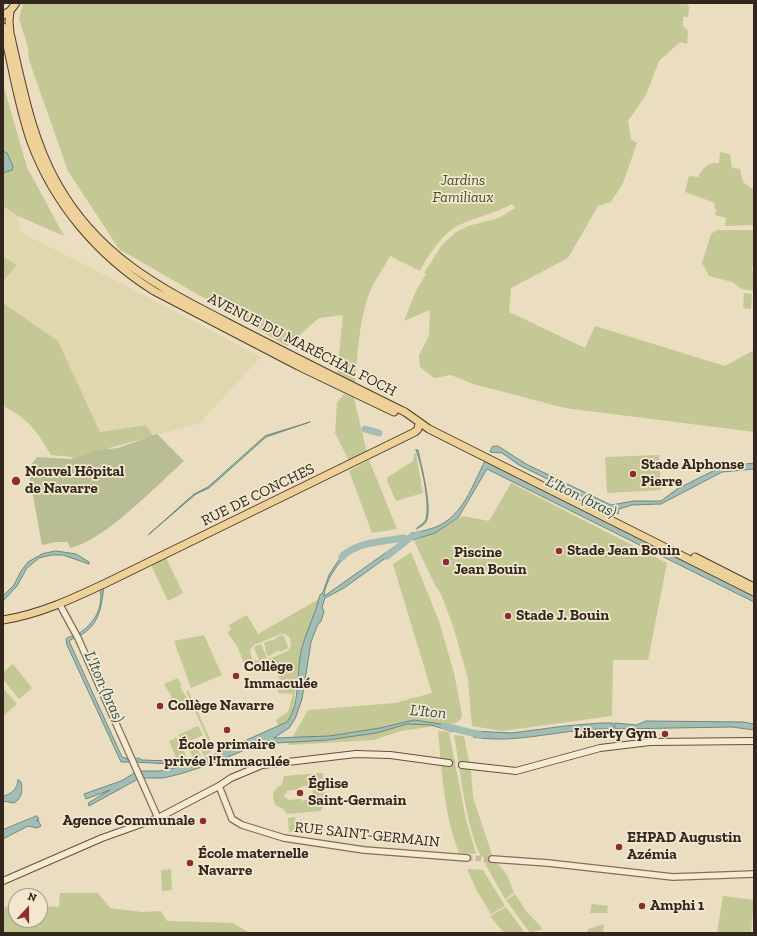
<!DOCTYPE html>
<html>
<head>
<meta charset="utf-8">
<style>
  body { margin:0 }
  #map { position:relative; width:757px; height:936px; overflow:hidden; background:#ebddc0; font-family:"Zilla Slab",serif }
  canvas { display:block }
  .frame { position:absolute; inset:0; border:4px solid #33271d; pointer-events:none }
  .north { position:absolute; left:8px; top:888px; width:40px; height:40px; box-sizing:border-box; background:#f3e8cf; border:1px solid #a69b88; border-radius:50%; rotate:21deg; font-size:11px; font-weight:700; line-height:16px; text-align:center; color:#33271d }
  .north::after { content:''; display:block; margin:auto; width:14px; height:18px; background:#8e2c2f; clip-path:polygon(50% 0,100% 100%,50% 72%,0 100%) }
</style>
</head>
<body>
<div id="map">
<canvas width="757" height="936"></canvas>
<div class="frame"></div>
<div class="north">N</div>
</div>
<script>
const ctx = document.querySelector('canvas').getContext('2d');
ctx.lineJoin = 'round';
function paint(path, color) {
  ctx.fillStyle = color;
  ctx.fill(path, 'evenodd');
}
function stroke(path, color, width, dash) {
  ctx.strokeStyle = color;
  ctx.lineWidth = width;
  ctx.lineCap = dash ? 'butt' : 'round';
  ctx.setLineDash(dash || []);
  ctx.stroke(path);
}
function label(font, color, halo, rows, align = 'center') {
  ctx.font = font + ' "Zilla Slab",serif';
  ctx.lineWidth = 3.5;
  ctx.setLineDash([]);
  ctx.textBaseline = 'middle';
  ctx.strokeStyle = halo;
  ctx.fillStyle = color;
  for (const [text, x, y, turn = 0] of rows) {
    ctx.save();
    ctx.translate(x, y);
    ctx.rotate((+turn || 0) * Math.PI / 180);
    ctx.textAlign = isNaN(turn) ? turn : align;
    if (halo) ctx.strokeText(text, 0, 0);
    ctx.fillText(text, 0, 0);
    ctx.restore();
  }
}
paint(new Path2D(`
  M3,206L18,216L20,232L121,283L261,357L200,423L153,436L146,425L100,432L58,341L3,303V281L17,265L3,257Z`), '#e0d7ae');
paint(new Path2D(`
  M23,3H686L689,7L688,17H683V26L688,31L687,44L680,42L659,61L646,95L628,121L631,139L637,143L623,183L611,202L598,206L568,258L511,288L509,312L585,348L595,326L725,366L754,350V432L565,408L473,384L451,375L434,378L420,367L419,355L429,336L430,310L404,321L415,293L426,274L424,273L442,245L456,232L468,226L499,218L515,208L512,204C494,214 475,217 457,226C441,235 429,254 420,271L390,256C385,266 378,275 373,285C359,313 358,353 355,383L337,374L343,315L319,318L287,346L119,249L68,171L29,60L28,47L19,19Z
  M3,84L27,167L64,236L18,216L3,206Z
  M720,152L730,154L732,168L740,169L743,182L754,190V225L725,226L726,218L715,215L716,210L714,207L715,203L685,192L689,176L698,177C703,167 708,163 719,163Z
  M717,230H754V260L752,269L754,278V291L742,289L732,282L709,276L702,263L711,234Z
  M3,257L17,265L3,281Z
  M744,293L752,294L751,309L743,308Z
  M3,303L58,341L100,432L146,425L153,436L109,448L100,458L91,480L71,457L51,455C37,431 29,419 3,406Z
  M344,394L354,398L367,453L349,461L335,433L337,403Z
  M416,453L423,493L396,501L387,481L388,477L413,461L414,454Z
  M659,455L661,490L607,493L605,457Z
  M369,460L397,529L372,533L349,471Z
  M511,483L667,563L648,660H613L612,716L502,731L472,726L468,679L453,626L441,594L435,585L414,541L440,530L463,516L489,521Z
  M411,552L439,621L454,673L462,715L461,719L456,723L401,731L374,740L288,745L308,710L395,703L432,693L393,564Z
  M166,558L183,593L168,601L151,565Z
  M319,599L301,654L292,714L287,722L279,727L276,720L288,712L293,694L278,693L279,678L274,666L258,672L255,663L252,662L245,665L237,646L227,632L231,630L229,625L247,615L258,634ZM281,634H285L290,638L291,645L288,651L261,662L252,659L250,650L254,645Z
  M204,635L222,675L191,688L174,641Z
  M281,635L284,636L288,647L287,649L280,652L279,650L269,656L267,655L264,643L271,640L272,641Z
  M261,644L267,658L259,661L254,647Z
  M13,664L32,688L19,699L3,679V672Z
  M178,678L182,686L180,687L188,700L174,706L170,698L172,697L164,684Z
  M3,688L17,704L3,716Z
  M188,690L213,746L211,747L186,691Z
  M198,726L203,735L183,744L178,735Z
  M438,731L449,732L466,820L476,854L459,853C444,814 442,773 438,731Z
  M454,735L464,736L471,772L473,797L492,855L481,857C465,822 461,773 454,735Z
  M178,737L186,756L177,760L169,741Z
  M205,738L211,752L204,756L197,742Z
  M195,743L201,756L194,760L188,747Z
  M319,773H323L326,805L322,808L321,811L287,814C280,802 274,813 273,793L278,786L282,785L284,776ZM305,786L312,788L313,797H310V799L302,801L301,799L288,800L287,798H285L284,793L287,794V791L300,789V787Z
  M295,817L296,831L289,832L288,818Z
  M483,860L496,862L507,875L514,893L505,899Z
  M171,869L172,890L162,891L161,870Z
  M467,869L483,870L505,906L491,914L477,891Z
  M60,893H98L110,908L142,912L161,911L167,921L233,923L250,933H3V909L7,906L16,904V920H40V906L59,907Z
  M515,894L526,911L543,929L530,933L506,900Z
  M723,896L754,900L751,933H717Z
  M592,904L608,906L607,913H590Z
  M506,907L525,933H504L490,916Z
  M604,924L603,933H587L588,929Z`), '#c3c895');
paint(new Path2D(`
  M157,434L184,461C156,486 104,541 70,548L68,542H56L42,545L28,469L37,457L72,459L99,450L118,448Z`), '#b9bd94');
const water = new Path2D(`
  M3,151L7,153L13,166L12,170L3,173Z
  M310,422L266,437L209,488L196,494L148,535L194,494L208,487L265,436Z
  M498,446L526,464L611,505L634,501H661L677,489L713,471L729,466L754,463V469L722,472L661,504L632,505L619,509L618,514L519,465L502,453L490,452L492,447Z
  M416,450H418C421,464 433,510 426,522C424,525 420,527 416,529C417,527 424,524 426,519C430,504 422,465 416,450Z
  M485,461L754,596V602L487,469L458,518L435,533L413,540L411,533C419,532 428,530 436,527C463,516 472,486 485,461Z
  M393,548L394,552L344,588L325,598L322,607L324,612L321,621L317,626L311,642L302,699L295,719L289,728L274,738L329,736L380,728L414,720L453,726V732L431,725L407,724L376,733L327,740L259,744L211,764L180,774L163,778H142L139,771H160L188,765L135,762L134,759L138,758L142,760L197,762L287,722C302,701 295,669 303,644C308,628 316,612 320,595L323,592L329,575L342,555L341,553L348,549L350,552C338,562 325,581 324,596Z
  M56,551L76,554L89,562V564L63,555H51L39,558L27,568L17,586L3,601V596L14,585L21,571L28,562L42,554Z
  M104,587C101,607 100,625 79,636L78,634C94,624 104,608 100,588Z
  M73,636L74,638L69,641L122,757L128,759L130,762H121L67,645L66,639Z
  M646,721L743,722L754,724V730L732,727L615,729V723L636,725Z
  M601,723H613L614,729C566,727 519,745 473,737V731L512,733L565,726Z
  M135,773L138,779L89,806L88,803L110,790L86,799L84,794L121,781Z
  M18,780L21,782C23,791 22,798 14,803L3,801V796C11,795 18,788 18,780Z
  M37,816L39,819L36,821L38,820L41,826L37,828L28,826L3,839V830Z`);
paint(water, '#a3bdb5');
stroke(water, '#6b8a82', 1);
stroke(new Path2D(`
  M365,429L379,433
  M387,556L411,537L419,534
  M342,557C356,542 385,541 404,538
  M444,726L481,735`), '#a3bdb5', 7);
stroke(new Path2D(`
  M467,858L492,859`), '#c6b99f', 5.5, [5.5, 3]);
stroke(new Path2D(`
  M449,763L462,765`), '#c6b99f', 6, [6, 3]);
const tertiary = new Path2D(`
  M60,605L78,638L158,818
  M219,786L232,819L242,825L284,838L364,850L467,858
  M492,859L548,863L673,877L754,874`);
const secondary = new Path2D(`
  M462,765L516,771L600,748L650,742L754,741
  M3,881L102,838L158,818L219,786L231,778L262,765L356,754L390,755L449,763`);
const primary = new Path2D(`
  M10,11L9,21L10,33C22,84 31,137 57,183C101,262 169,292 246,332C299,359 352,386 405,412L429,429L754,592
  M3,15L10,11L16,3
  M3,27C12,65 18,105 31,142C54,204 98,256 154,291L298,366L394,412
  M695,557L754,587
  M3,620C40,614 72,599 106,583L415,432L418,429L419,423`);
stroke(tertiary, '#836f59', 8);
stroke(secondary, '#65503c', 8);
stroke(primary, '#513d2d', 9);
stroke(tertiary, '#f6ebd2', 5.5);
stroke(secondary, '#f6ebd2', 6);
stroke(primary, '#edd199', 7);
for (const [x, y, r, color] of [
  [633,474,4,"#8e2c2f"],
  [16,481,5,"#8e2c2f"],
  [559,551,4,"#8e2c2f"],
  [446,562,4,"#8e2c2f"],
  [508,616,4,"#8e2c2f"],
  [236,676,4,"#8e2c2f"],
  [160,706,4,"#8e2c2f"],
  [227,730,4,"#8e2c2f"],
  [665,734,4,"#8e2c2f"],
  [300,793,4,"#8e2c2f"],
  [203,821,4,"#8e2c2f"],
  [619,847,4,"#8e2c2f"],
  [190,863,4,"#8e2c2f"],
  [642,906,4,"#8e2c2f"]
]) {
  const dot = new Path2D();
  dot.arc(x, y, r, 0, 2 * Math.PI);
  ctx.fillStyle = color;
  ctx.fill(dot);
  stroke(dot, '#f3e8cf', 1.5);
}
label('italic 15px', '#454f24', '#f3e8cf', [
  ["Jardins",463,181],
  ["Familiaux",463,198]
]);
label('15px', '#33271d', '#f3e8cf', [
  ["AVENUE DU MARÉCHAL FOCH",302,345,27],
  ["RUE DE CONCHES",258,495,-26],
  ["RUE SAINT-GERMAIN",367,835,6]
]);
label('bold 15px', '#33271d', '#f3e8cf', [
  ["Stade Alphonse",641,465],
  ["Pierre",641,482],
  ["Nouvel Hôpital",25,472],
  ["de Navarre",25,489],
  ["Stade Jean Bouin",567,551],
  ["Piscine",454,553],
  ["Jean Bouin",454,570],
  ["Stade J. Bouin",516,616],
  ["Collège",244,667],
  ["Immaculée",244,684],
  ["Collège Navarre",168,706],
  ["Liberty Gym",657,734,"right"],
  ["École primaire",227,745,"center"],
  ["privée l'Immaculée",227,762,"center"],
  ["Église",308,784],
  ["Saint-Germain",308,801],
  ["Agence Communale",195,821,"right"],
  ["EHPAD Augustin",627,838],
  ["Azémia",627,855],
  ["École maternelle",198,854],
  ["Navarre",198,871],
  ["Amphi 1",650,906]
], 'left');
label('italic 16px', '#2d524f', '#f3e8cf', [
  ["L'Iton (bras)",581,497,26],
  ["L'Iton (bras)",104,687,66],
  ["L'Iton",428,712,5]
]);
</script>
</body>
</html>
